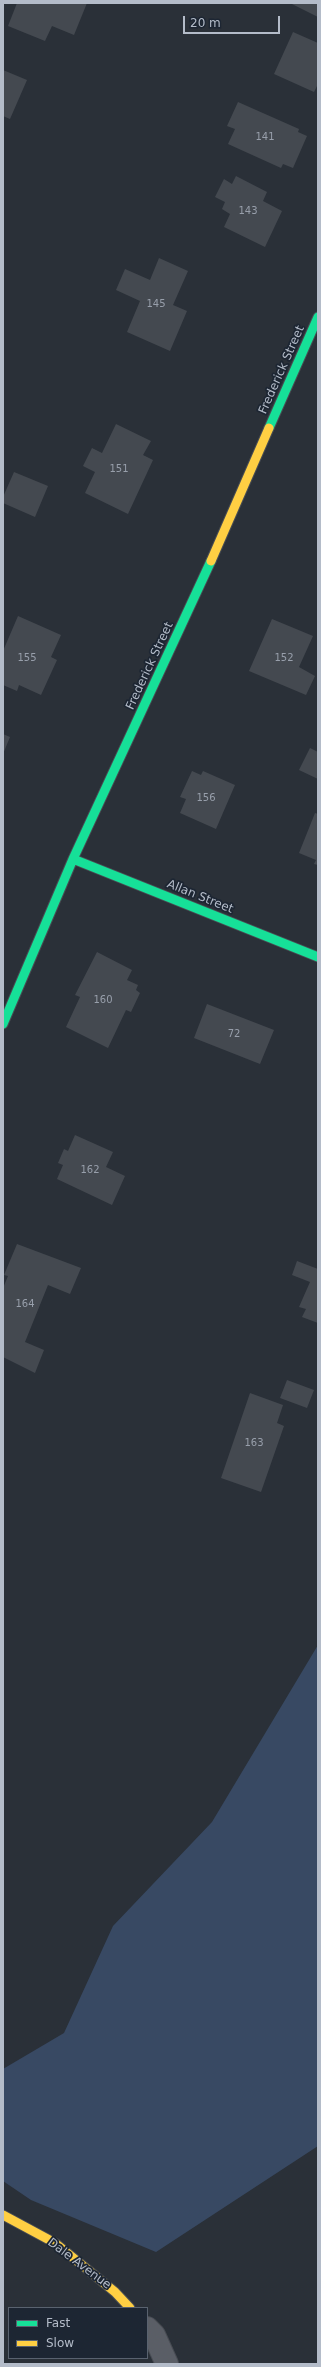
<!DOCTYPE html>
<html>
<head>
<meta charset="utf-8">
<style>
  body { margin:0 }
  #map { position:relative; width:321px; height:2367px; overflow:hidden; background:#2a3038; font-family:"DejaVu Sans",sans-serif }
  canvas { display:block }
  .frame { position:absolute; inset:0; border:4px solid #b4bcc9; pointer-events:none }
  .legend { position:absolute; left:8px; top:2307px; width:140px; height:52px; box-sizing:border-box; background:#1d2633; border:1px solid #59626f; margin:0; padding:5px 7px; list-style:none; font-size:12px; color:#b4bcc9 }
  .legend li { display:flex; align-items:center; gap:8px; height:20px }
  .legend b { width:20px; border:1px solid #59626f }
  .scale { position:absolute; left:183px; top:16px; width:97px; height:18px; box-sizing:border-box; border:2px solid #b4bcc9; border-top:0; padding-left:5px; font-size:12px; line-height:14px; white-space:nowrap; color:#b4bcc9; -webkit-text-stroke:3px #1d2633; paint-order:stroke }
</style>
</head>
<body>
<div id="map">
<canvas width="321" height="2367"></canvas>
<div class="frame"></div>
<ul class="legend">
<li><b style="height:5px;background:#16e098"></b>Fast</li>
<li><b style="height:5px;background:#ffcf43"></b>Slow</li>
</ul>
<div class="scale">20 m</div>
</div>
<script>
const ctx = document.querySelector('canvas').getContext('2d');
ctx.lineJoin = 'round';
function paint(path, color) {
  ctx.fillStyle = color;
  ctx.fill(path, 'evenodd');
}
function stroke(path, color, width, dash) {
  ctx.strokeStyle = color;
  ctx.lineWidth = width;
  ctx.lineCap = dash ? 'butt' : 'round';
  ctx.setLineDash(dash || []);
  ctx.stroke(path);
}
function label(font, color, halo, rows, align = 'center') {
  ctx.font = font + ' "DejaVu Sans",sans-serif';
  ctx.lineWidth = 3.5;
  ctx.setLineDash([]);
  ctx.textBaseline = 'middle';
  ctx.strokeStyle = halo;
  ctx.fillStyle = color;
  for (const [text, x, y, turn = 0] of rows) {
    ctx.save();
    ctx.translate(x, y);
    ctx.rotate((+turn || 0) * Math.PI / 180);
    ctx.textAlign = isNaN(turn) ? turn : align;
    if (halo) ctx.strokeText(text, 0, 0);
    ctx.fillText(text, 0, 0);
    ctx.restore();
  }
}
paint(new Path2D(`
  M318,1645V2146L156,2252L31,2200L3,2181V2069L64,2033L113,1926L212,1822Z`), '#384963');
paint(new Path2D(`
  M17,3H87L74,35L52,26L45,41L8,26Z
  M290,3H318V17Z
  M293,32L318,43V84L314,92L274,74Z
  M3,70L27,80L10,119L3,116Z
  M238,102L299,129L298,132L307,136L293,168L283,164L281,168L228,144L235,129L227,126Z
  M236,176L267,192L263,201L282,211L265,247L224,227L230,214L222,209L225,202L215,197L224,179L232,184Z
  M159,258L188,271L173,305L187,311L170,351L127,332L140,301L116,290L125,269L150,280Z
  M116,424L151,441L143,455L153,460L128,514L85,493L95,472L83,466L92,448L102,453Z
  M14,472L48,486L35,517L3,503V497Z
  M18,616L61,635L51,657L57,660L41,695L19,685L17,691L3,685V651Z
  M272,619L313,636L299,667L315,676L306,695L249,671Z
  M3,734L10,737L3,754Z
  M310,748L318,752V779L299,770Z
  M192,771L201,775L203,771L235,785L216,829L180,813L186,799L180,797Z
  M315,813L318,814V865L314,864L316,860L299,853Z
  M97,952L132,970L127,980L138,985L136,990L140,993L131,1012L126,1010L108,1048L66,1027L80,997L75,995Z
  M207,1004L274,1030L260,1064L194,1038Z
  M75,1135L113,1152L106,1167L125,1176L112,1205L57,1179L63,1165L58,1163L64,1149L68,1151Z
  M17,1244L81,1268L70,1294L48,1285L25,1342L44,1350L35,1373L3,1357V1288L8,1276L4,1275Z
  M297,1261L318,1269V1323L302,1317L306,1309L299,1307L310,1282L292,1275Z
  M287,1380L314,1390L307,1408L280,1398Z
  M250,1393L283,1405L277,1423L284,1426L261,1492L221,1478Z`), '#444950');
const street = new Path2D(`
  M147,2328L154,2335L167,2364`);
const fast = new Path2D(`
  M269,428L318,317
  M73,859L318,957
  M3,1024L73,859L211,561`);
const slow = new Path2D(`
  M211,561L269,428
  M3,2215L55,2243L115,2292L130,2308`);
stroke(street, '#484c53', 24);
stroke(fast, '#484c53', 11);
stroke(slow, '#484c53', 11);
stroke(street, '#5a5e66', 22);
stroke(fast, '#16e098', 9);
stroke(slow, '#ffcf43', 9);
label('10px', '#989fab', null, [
  ["141",265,137],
  ["143",248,211],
  ["145",156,304],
  ["151",119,469],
  ["155",27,658],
  ["152",284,658],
  ["156",206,798],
  ["160",103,1000],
  ["72",234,1034],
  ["162",90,1170],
  ["164",25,1304],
  ["163",254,1443]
]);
label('12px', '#b4bcc9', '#1d2633', [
  ["Frederick Street",282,370,-66],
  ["Frederick Street",150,666,-65],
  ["Allan Street",200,897,22],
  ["Dale Avenue",79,2264,37]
]);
</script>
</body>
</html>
